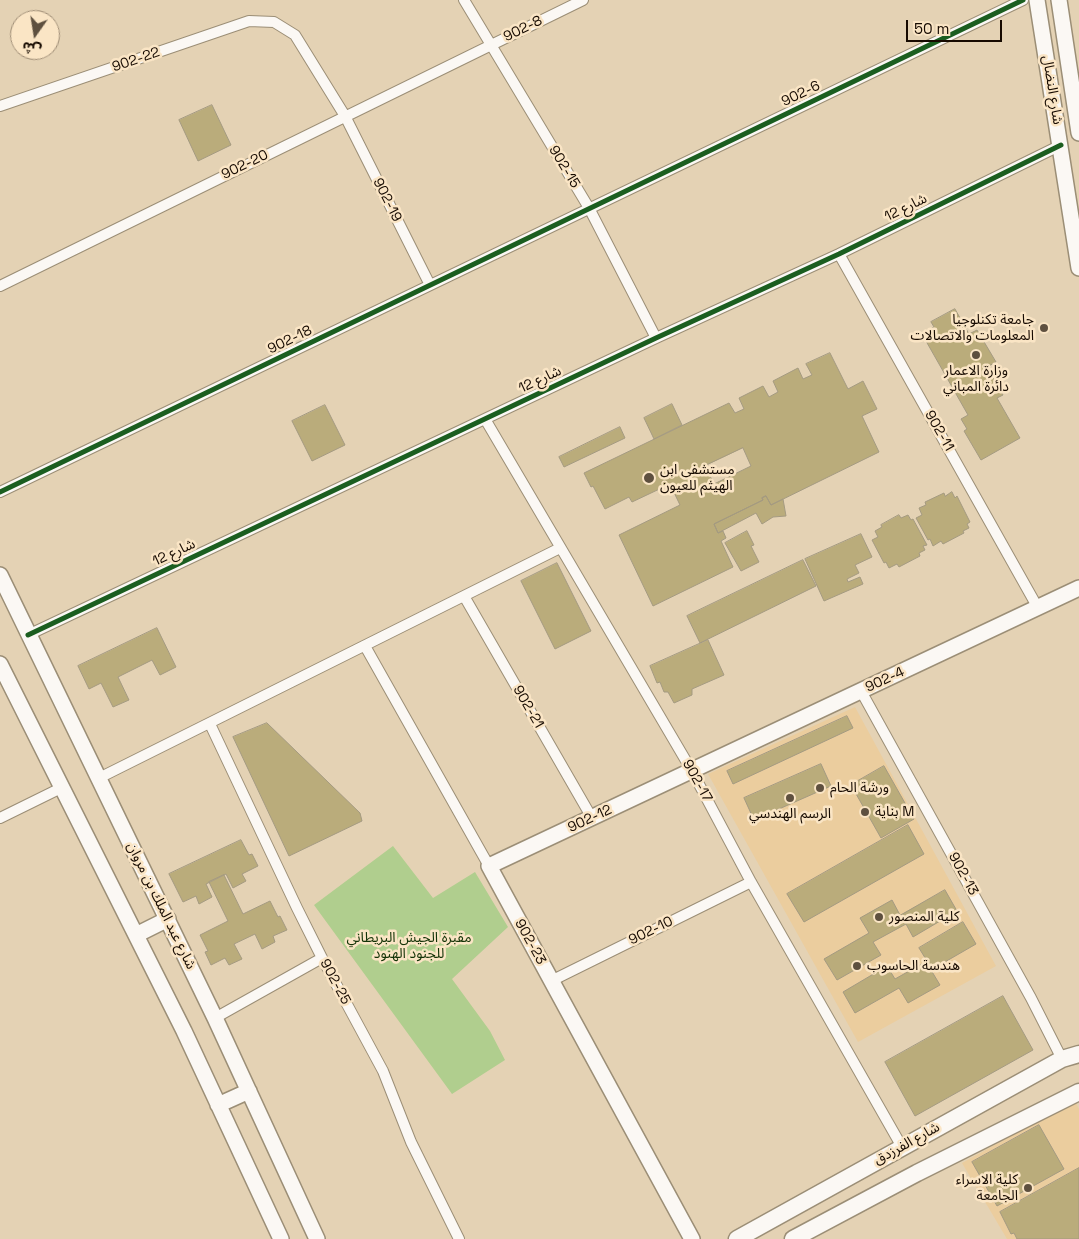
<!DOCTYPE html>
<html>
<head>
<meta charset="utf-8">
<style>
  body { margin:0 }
  #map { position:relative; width:1079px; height:1239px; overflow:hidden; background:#e4d2b4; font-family:"Space Grotesk","Noto Sans Arabic",sans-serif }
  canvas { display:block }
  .north { position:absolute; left:10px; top:10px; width:50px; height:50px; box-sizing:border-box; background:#fae5c5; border:1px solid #9f8d76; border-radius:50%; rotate:193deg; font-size:14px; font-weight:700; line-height:20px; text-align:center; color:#160a00 }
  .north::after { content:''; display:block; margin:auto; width:18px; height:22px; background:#5e503f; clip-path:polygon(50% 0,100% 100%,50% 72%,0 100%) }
  .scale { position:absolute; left:906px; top:20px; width:96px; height:22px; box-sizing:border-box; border:2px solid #160a00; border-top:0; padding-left:6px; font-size:15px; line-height:18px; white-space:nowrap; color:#160a00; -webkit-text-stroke:4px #fae5c5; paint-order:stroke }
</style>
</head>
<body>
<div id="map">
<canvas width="1079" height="1239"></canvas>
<div class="north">ش</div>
<div class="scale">50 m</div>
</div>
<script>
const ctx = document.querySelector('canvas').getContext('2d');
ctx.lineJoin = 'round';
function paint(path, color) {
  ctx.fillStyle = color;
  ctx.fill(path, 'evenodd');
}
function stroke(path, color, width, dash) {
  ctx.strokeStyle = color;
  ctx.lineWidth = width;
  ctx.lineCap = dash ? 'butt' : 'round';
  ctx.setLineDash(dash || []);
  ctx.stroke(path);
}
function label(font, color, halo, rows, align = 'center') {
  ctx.font = font + ' "Space Grotesk","Noto Sans Arabic",sans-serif';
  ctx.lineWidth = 5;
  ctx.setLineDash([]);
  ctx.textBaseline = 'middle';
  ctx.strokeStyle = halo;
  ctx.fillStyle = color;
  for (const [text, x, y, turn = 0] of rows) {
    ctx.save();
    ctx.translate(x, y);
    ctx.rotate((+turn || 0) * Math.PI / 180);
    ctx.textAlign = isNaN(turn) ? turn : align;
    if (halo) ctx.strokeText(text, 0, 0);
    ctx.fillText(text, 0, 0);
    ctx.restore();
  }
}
paint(new Path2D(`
  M855,707L996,966L858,1042L708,774Z
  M1073,1102L1076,1103L1079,1109V1239H1007L962,1163Z`), '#ebcd9e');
paint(new Path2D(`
  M393,846L433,898L475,872L508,927L452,979L490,1031L505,1060L452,1094L314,905Z`), '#b0ce8e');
const building = new Path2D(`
  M212,105L231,145L198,161L179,120Z
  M955,309L969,334L977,330L996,362L987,367L1003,395L997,398L1020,438L981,460L964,431L967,429L961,419L968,415L922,334L934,327L931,322Z
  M830,353L848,389L863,381L877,409L862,416L879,452L771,505L766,496L762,498L763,500L714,524L718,533L723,531L726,538L721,541L733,567L653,606L619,535L680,505L670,484L632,502L629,497L605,509L593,486L591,487L584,473L729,403L735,413L744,409L739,398L763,386L769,397L778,392L773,381L798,368L803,379L812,375L806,364ZM743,448L751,466L714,484L705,466Z
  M672,404L682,425L654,439L644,418Z
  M325,405L345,445L312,461L292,421Z
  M620,427L625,438L564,467L559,457Z
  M952,492L955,498L957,496L970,522L967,524L969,528L963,531L964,533L943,544L941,541L933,546L930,539L928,540L916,518L922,515L919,508L926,505L925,502L944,493L945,496Z
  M766,496L771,505L783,499L786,516L773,517L762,524L756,513L718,533L714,524L763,500L762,498Z
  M899,515L901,518L908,515L911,520L913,519L927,545L923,546L925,550L919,553L920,556L899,567L897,564L889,568L886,562L884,563L872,540L878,537L875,531L882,527L881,525Z
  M747,531L754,545L751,546L759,562L741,571L725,543Z
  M861,534L872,557L855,565L859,573L847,579L848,582L860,577L863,584L824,601L805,559Z
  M803,560L816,586L700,643L687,616Z
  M557,563L591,631L555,649L521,581Z
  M157,628L176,667L160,675L152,660L118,677L129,700L113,707L101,683L89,689L78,666Z
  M708,640L724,675L692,689V695L674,703L668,692H664L660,682L657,683L650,666Z
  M847,716L853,728L733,784L727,771Z
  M267,723L360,813L362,821L289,856L233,737Z
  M821,764L831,786L754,820L744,798Z
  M884,766L914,819L881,838L851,785Z
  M908,825L924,854L804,922L787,894Z
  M241,840L249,855L252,854L258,866L242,874L246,881L233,888L226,874L206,884L212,897L199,904L196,896L183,902L169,874Z
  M224,875L243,914L270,901L278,917L280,916L287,930L273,936L275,942L262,949L255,934L234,944L242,959L229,965L225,958L211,965L205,952L208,951L200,935L228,921L209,882Z
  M945,890L957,911L913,937L906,924L873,942L881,955L837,980L824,959L869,933L860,918L892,900L900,915Z
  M963,922L976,944L931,970L940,985L908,1003L899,988L855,1013L843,992L887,966L895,979L927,961L919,948Z
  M1003,996L1033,1050L915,1116L885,1062Z
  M1039,1125L1064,1169L997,1206L972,1162Z
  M1079,1168V1239H1017L1014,1233L1011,1234L1000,1212Z`);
paint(building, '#baac7b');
stroke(building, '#a49a81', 1);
const street = new Path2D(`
  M464,0L589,208L656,338
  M0,106L249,21L274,22L295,35L345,116L430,285
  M839,254L1038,608
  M0,286L583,0
  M485,419L692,771L751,882L902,1147
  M0,492L1023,0
  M464,596L592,818
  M28,635L656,338L839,254L1061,145
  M365,646L489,866
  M861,691L1031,998L1062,1059
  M210,724L297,908L322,958L383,1071L411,1142L459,1239
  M99,778L560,548
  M0,818L61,788
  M551,981L751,882
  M215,1018L322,958`);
const secondary = new Path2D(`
  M1037,0L1079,268
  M1059,0L1079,133
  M0,575L215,1018L317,1239
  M0,664L184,1031L281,1239
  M136,935L168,919
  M218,1105L249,1091
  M692,1239L489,866L1079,588`);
const primary = new Path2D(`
  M737,1239L1062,1059L1079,1054
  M793,1239L917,1173L1079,1092`);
stroke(street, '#9b8e76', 12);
stroke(secondary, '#9b8e76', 18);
stroke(primary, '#9b8e76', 19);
stroke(street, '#fbf8f4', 10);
stroke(secondary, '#fbf8f4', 15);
stroke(primary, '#fbf8f4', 16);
stroke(new Path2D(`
  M0,492L1023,0
  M28,635L656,338L839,254L1061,145`), '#1b5e20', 5);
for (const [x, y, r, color] of [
  [1044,328,5,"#5e503f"],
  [976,355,5,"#5e503f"],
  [649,478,6,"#5e503f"],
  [820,788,5,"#5e503f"],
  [790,798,5,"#5e503f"],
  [865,812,5,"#5e503f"],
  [879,917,5,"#5e503f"],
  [857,966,5,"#5e503f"],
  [1028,1188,5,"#5e503f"]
]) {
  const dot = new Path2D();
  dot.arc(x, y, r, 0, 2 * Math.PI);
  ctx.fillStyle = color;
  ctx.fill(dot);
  stroke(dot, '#fae5c5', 2);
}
label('14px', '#160a00', '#fae5c5', [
  ["902-8",523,29,-26],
  ["902-22",136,60,-19],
  ["شارع النضال",1052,90,81],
  ["902-6",801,94,-26],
  ["902-20",245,165,-26],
  ["902-15",564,167,59],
  ["902-19",387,200,63],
  ["شارع 12",906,208,-26],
  ["902-18",290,340,-26],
  ["شارع 12",540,380,-25],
  ["902-11",939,431,60],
  ["شارع 12",174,553,-25],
  ["902-4",885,680,-25],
  ["902-21",528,707,60],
  ["902-17",697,781,61],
  ["902-12",590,819,-25],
  ["902-13",963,874,61],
  ["شارع عبد الملك بن مروان",161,906,64],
  ["902-10",651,931,-26],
  ["902-23",530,942,61],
  ["902-25",335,982,62],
  ["شارع الفرزدق",907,1144,-29]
]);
label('14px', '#160a00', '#fae5c5', [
  ["جامعة تكنلوجيا",1034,320,"right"],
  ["المعلومات والاتصالات",1034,336,"right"],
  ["وزارة الاعمار",976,371,"center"],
  ["دائرة المباني",976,387,"center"],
  ["مستشفى ابن",660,470],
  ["الهيثم للعيون",660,486],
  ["ورشة الحام",830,788],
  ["بناية M",875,812],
  ["الرسم الهندسي",790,814,"center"],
  ["كلية المنصور",889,917],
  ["هندسة الحاسوب",867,966],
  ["كلية الاسراء",1018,1180,"right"],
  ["الجامعة",1018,1196,"right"]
], 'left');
label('14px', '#133307', '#fae5c5', [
  ["مقبرة الجيش البريطاني",409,938],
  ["للجنود الهنود",409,954]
]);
</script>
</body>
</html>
